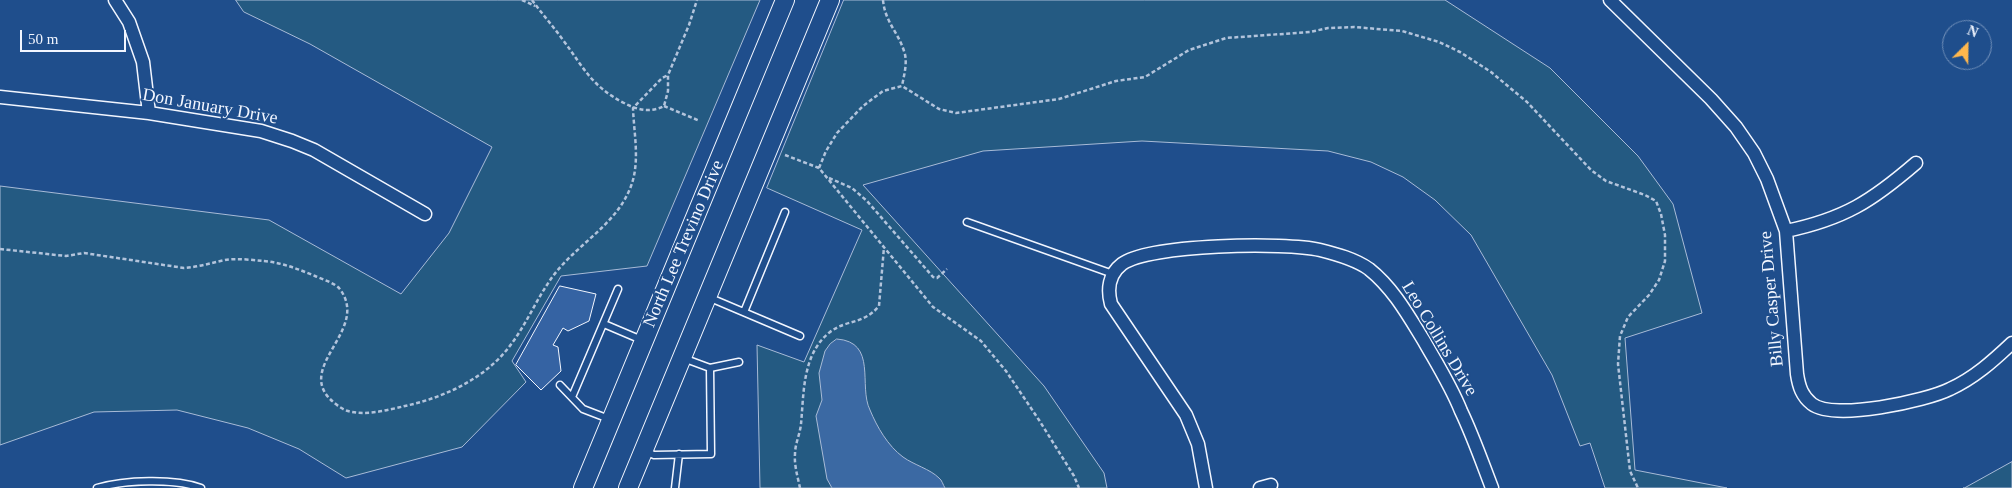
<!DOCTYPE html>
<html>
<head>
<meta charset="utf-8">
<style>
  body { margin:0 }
  #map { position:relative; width:2012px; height:488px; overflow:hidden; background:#1f4e8c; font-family:"Times New Roman",serif }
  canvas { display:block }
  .north { position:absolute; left:1942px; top:20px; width:50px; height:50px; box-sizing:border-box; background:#1f4e8c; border:1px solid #7391ba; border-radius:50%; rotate:23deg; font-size:14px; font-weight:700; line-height:20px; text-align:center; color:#f2f6ff }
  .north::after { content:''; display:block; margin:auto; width:18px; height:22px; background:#ffb74d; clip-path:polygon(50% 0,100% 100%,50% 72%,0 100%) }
  .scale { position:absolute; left:20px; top:30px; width:106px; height:22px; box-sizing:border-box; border:2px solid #f2f6ff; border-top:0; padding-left:6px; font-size:15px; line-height:18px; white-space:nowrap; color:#f2f6ff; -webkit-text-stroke:4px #1f4e8c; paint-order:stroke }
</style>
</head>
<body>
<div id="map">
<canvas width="2012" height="488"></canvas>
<div class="north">N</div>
<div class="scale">50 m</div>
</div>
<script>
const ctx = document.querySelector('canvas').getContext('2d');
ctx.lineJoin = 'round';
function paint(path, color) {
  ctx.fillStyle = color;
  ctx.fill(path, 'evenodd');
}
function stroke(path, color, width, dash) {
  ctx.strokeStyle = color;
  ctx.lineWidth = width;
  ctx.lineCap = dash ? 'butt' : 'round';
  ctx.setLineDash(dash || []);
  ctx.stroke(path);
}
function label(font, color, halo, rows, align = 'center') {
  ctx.font = font + ' "Times New Roman",serif';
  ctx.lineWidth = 4;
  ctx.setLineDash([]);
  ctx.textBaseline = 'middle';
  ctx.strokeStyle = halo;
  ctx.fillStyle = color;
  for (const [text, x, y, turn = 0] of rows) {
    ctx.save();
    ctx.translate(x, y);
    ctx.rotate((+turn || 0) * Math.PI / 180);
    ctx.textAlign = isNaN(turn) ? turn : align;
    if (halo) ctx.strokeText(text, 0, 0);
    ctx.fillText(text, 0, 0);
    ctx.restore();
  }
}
const green = new Path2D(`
  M236,0H760L647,266L561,276L512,361L526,382L462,447L346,478L299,449L248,428L177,410L94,412L0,445V186L269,220L401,294L449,233L492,147L310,44L244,12Z
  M844,0H1445L1550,68L1638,156L1673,204L1702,313L1625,338L1635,470L1727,488H1605L1590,443L1580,446L1552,375L1471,235L1435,200L1403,177L1371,162L1328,151L1142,141L983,151L863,185L1044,386L1104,473L1107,488H760L757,345L804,362L862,230L767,188Z
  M2012,462V488H1963H1964Z`);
paint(green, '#245a82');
stroke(green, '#a8bbd7', 1);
const water = new Path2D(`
  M837,339C878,342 858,386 870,410C877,427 888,446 903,457C914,465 930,469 939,478C942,480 943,485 945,488H832L827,479L816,416L822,400L819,373L825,351L830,344Z`);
paint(water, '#3b69a3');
stroke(water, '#a8bbd7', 1);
const building = new Path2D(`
  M560,286L596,294L589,321L568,331L563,328L553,345L558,347L561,371L541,390L516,365Z`);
paint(building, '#3563a3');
stroke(building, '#f2f6ff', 1);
const lane = new Path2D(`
  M967,222L1113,274
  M708,297L800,336
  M744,312L785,212
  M604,324L644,341
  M683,358L710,368
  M560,385L583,409L609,419
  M572,397L618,289
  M644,451L654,455L711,454L710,368L739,362
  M97,488C124,480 174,478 201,488
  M675,488L679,454`);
const street = new Path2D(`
  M115,0L129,22L143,62L149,113
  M1610,0L1711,99L1736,127L1754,153L1767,179L1786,231L1797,374C1799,387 1802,396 1812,404C1834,421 1926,401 1950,389C1974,378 1993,361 2012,343
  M0,97L149,113L261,131L292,141L314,150L425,214
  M1786,231C1844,219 1872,201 1916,163
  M1206,488L1198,444L1186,415L1111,304C1107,289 1109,274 1122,264C1149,244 1286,242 1320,250C1336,254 1355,259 1369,269C1393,288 1408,315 1424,341C1437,364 1451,386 1461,411C1473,436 1482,462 1492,488
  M1260,488L1271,485`);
const secondary = new Path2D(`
  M583,488L785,0
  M628,488L830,0`);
stroke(lane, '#f2f6ff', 9);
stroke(street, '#f2f6ff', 15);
stroke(secondary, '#f2f6ff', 20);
stroke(new Path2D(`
  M522,0L535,6
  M532,0C542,14 553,26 563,40C584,68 591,86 624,103C637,110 651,113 664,106L668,91V75L689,25L697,0
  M883,0C885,22 898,32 904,51C908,62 904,75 902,86
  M664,106L700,121
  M785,155L819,168L933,307L981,341L1006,371L1039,420L1074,476L1079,488
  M819,168L826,151L837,133L863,106L883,91L902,86L939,109L956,113L1059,99L1116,81L1145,77L1189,50L1226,38L1310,32L1328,28L1354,27L1402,31L1439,42L1460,52L1491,72L1527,102L1591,170L1606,181L1645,195L1656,201L1661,214L1665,235V261L1659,280L1649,295L1628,317L1620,336L1618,364L1630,471L1638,488
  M829,178L852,188L867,201L933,277L937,278L947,269
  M0,249L66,256L84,253L184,268C198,267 211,263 225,260C237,258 252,260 264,261C283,263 298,269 315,276C322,279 334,283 339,288C371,328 298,364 329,398C334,403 341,409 348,411C366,416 388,410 405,406C446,397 488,377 512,343C529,320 539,293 557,271C580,243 614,225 629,191C641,165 634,136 633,108L662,78L668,75
  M800,488C798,478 794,465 795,454C795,444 800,434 801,424C804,393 802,354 830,332C847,319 863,325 879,306L884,247`), '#b3c4dc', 2.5, [4, 2.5]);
stroke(lane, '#1f4e8c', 6);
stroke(street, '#1f4e8c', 12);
stroke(secondary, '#1f4e8c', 18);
label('18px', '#f2f6ff', '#1f4e8c', [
  ["Don January Drive",210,107,10],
  ["North Lee Trevino Drive",684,244,-67],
  ["Billy Casper Drive",1772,299,-95],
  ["Leo Collins Drive",1439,339,59]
]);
</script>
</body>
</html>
